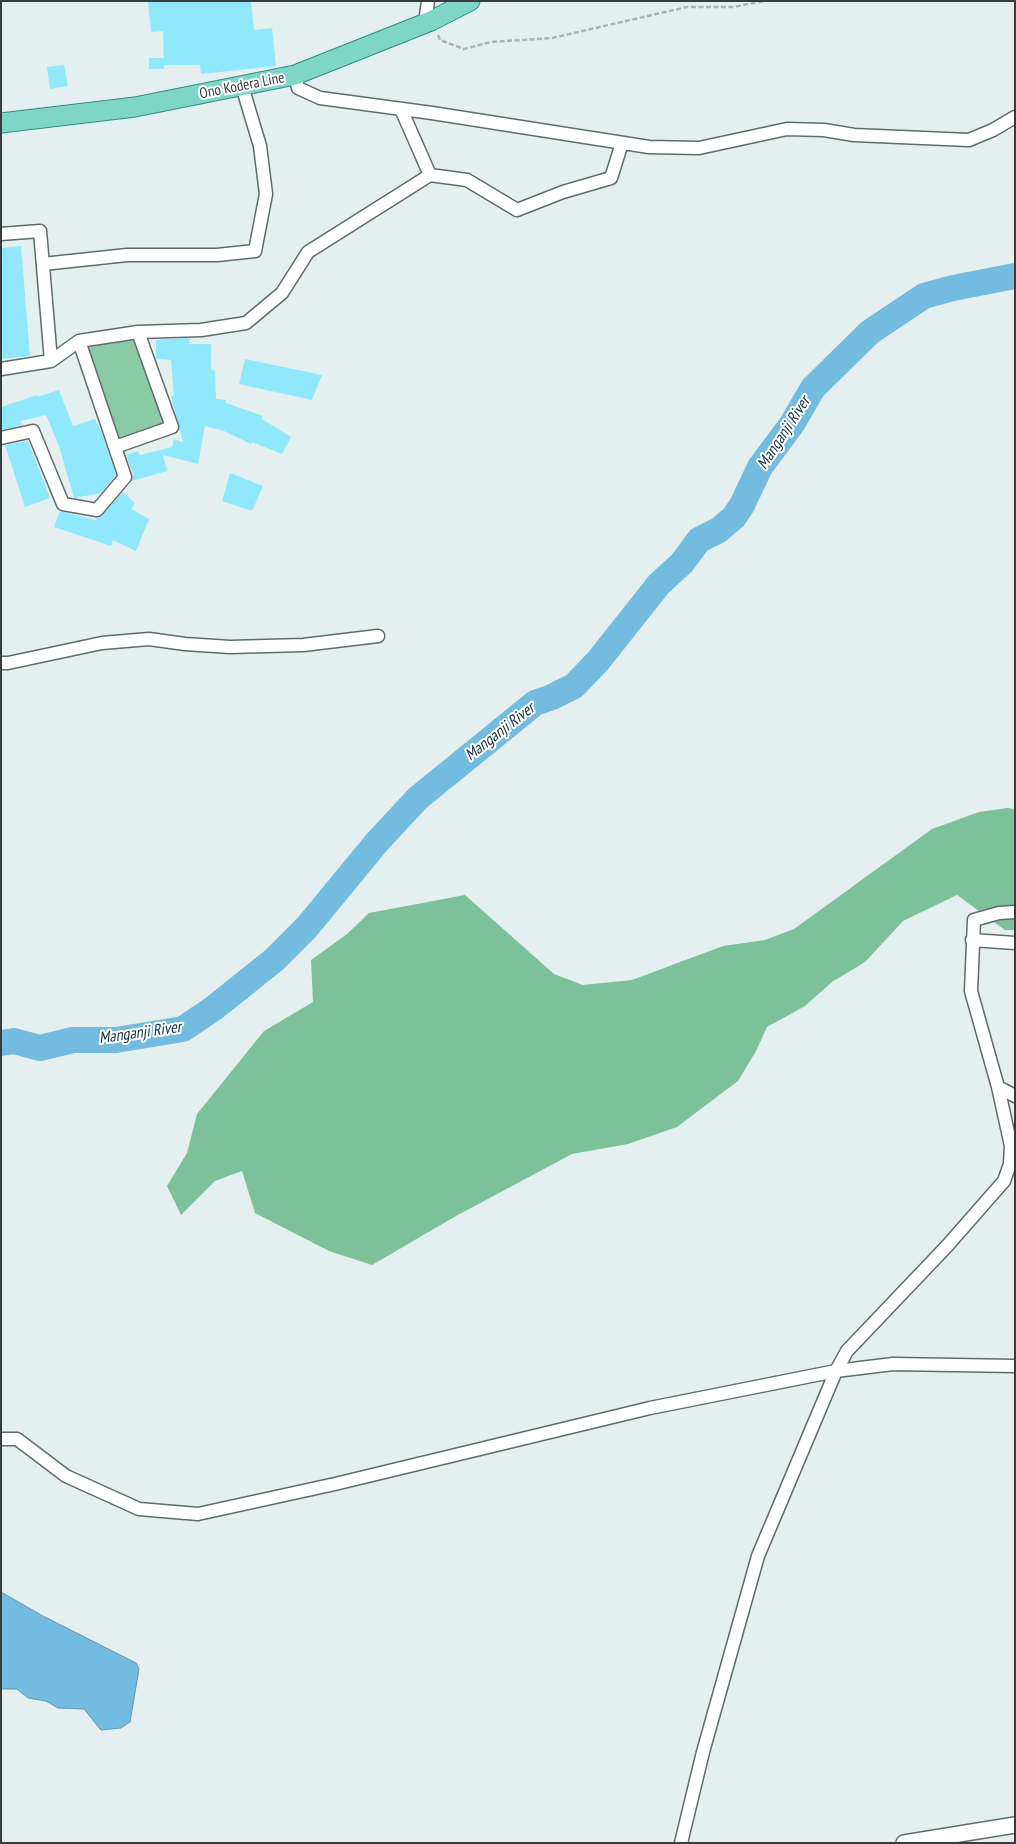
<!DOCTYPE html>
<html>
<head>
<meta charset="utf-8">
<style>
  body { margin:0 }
  #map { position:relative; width:1016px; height:1844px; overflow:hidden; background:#e4efef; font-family:"PT Sans Narrow",sans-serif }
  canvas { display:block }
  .frame { position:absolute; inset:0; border:2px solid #373c3c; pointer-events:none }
</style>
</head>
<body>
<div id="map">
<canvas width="1016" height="1844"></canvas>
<div class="frame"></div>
</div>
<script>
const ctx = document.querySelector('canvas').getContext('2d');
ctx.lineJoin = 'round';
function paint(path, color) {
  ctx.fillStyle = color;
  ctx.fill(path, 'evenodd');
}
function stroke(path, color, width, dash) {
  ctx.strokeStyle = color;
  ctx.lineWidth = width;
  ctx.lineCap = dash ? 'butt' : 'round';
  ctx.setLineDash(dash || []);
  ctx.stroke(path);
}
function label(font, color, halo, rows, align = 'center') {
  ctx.font = font + ' "PT Sans Narrow",sans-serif';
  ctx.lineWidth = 4;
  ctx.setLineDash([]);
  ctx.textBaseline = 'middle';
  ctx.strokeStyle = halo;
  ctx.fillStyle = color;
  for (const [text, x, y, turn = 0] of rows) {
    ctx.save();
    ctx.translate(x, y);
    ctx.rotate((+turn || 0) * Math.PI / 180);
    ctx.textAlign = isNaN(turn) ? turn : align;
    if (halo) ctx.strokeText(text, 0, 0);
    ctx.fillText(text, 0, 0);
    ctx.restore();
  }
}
paint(new Path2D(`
  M134,337L168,425L118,438L87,348Z`), '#8acba6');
paint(new Path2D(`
  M1008,808L1015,809V930H1005L957,895L903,921L865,962L832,982L805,1006L767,1027L756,1051L738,1081L677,1127L628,1144L572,1154L456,1216L372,1265L329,1251L255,1213L242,1171L215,1181L181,1215L167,1186L187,1153L197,1114L264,1031L313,1002L311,960L347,934L369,913L465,895L554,974L583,985L632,980L723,946L765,940L794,929L932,829L979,812Z`), '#7dc19b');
const water = new Path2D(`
  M1,1592L43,1616L136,1663L139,1669L130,1722L121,1728L101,1730L84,1709L58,1708L46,1701L28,1698L17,1689H1Z`);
paint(water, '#74bbe0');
stroke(water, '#6295af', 1);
stroke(new Path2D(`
  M1,1043L14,1041L40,1048L73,1040H116L183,1029L214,1008L274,960L307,927L377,842L418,798L535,703L552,697L574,686L598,661L659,584L682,563L699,540L719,530L734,517L742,505L760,467L792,424L813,388L870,332L924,296L953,288L1015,276`), '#74bbe0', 26);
paint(new Path2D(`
  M148,1H251L254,30L272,28L276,66L201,74L200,65H164L163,31L151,32Z
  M149,58H164V69H149Z
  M64,65L68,86L50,89L47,67Z
  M21,246L30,356L1,359V248Z
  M190,338L189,344H211V370L215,371L216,399L226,400V403L263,416L262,419L291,437L282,454L252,442L251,444L224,431L205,426L198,464L163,455L167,471L132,481L133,474L126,455L138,451L140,455L172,447L174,439L183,442L171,396H174L171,360L156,359V340Z
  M245,359L322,375L312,400L239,384Z
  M59,390L73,426L95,419L103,436L116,475L101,493L74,498L59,446L46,415L20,421L22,425L1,430V407L37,395V397Z
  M28,441L50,498L25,507L5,445Z
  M230,473L263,486L252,511L222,501Z
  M123,492L135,503L131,509L149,519L136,551L113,540L111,546L54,527L60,511L95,520L100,517Z`), '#90e8fc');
const minor = new Path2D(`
  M425,23L428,1
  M295,75L298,88L320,98L432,113L649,147L699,148L787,129L824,130L854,135L969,140L993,130L1015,117
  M430,175L467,180L517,210L563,192L611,178L622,143
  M1,234L40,231L51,361L1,369
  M43,264L127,255H217L255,251L266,194L260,146L242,86
  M138,332L201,330L246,323L282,293L308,252L430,175L401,109
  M51,361L79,341
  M1,438L33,431L63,504L97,510L125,477L79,341L138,332L172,427L115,447
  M1,663H8L102,643L149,639L185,644L230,647L303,645L378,636
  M972,940L1015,943
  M998,1087L1015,1096
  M1,1439H17L66,1476L139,1509L198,1514L335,1484L650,1408L836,1371L893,1364L1015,1366
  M681,1843L703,1752L758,1556L836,1371L847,1351L947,1246L1004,1181L1010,1164L1011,1146L998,1087L971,991L974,920L999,913L1015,912`);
const tertiary = new Path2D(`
  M904,1843L1015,1825`);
const primary = new Path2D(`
  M1,123L135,107L295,75L431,21L470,1`);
stroke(minor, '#626b6b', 15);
stroke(tertiary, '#626b6b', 18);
stroke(primary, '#2e8f7e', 21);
stroke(new Path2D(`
  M438,35L440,40L464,49L491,42L552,38L687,7H733L764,1`), '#abb4b4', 2.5, [5, 2.5]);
stroke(minor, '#fff', 12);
stroke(tertiary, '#fff', 15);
stroke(primary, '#7fd6c7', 19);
label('15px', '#373c3c', '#fff', [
  ["Ono Kodera Line",242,86,-11]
]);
label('italic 16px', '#0f3140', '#fff', [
  ["Manganji River",784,433,-57],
  ["Manganji River",500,732,-38],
  ["Manganji River",140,1033,-8]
]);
</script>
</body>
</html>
